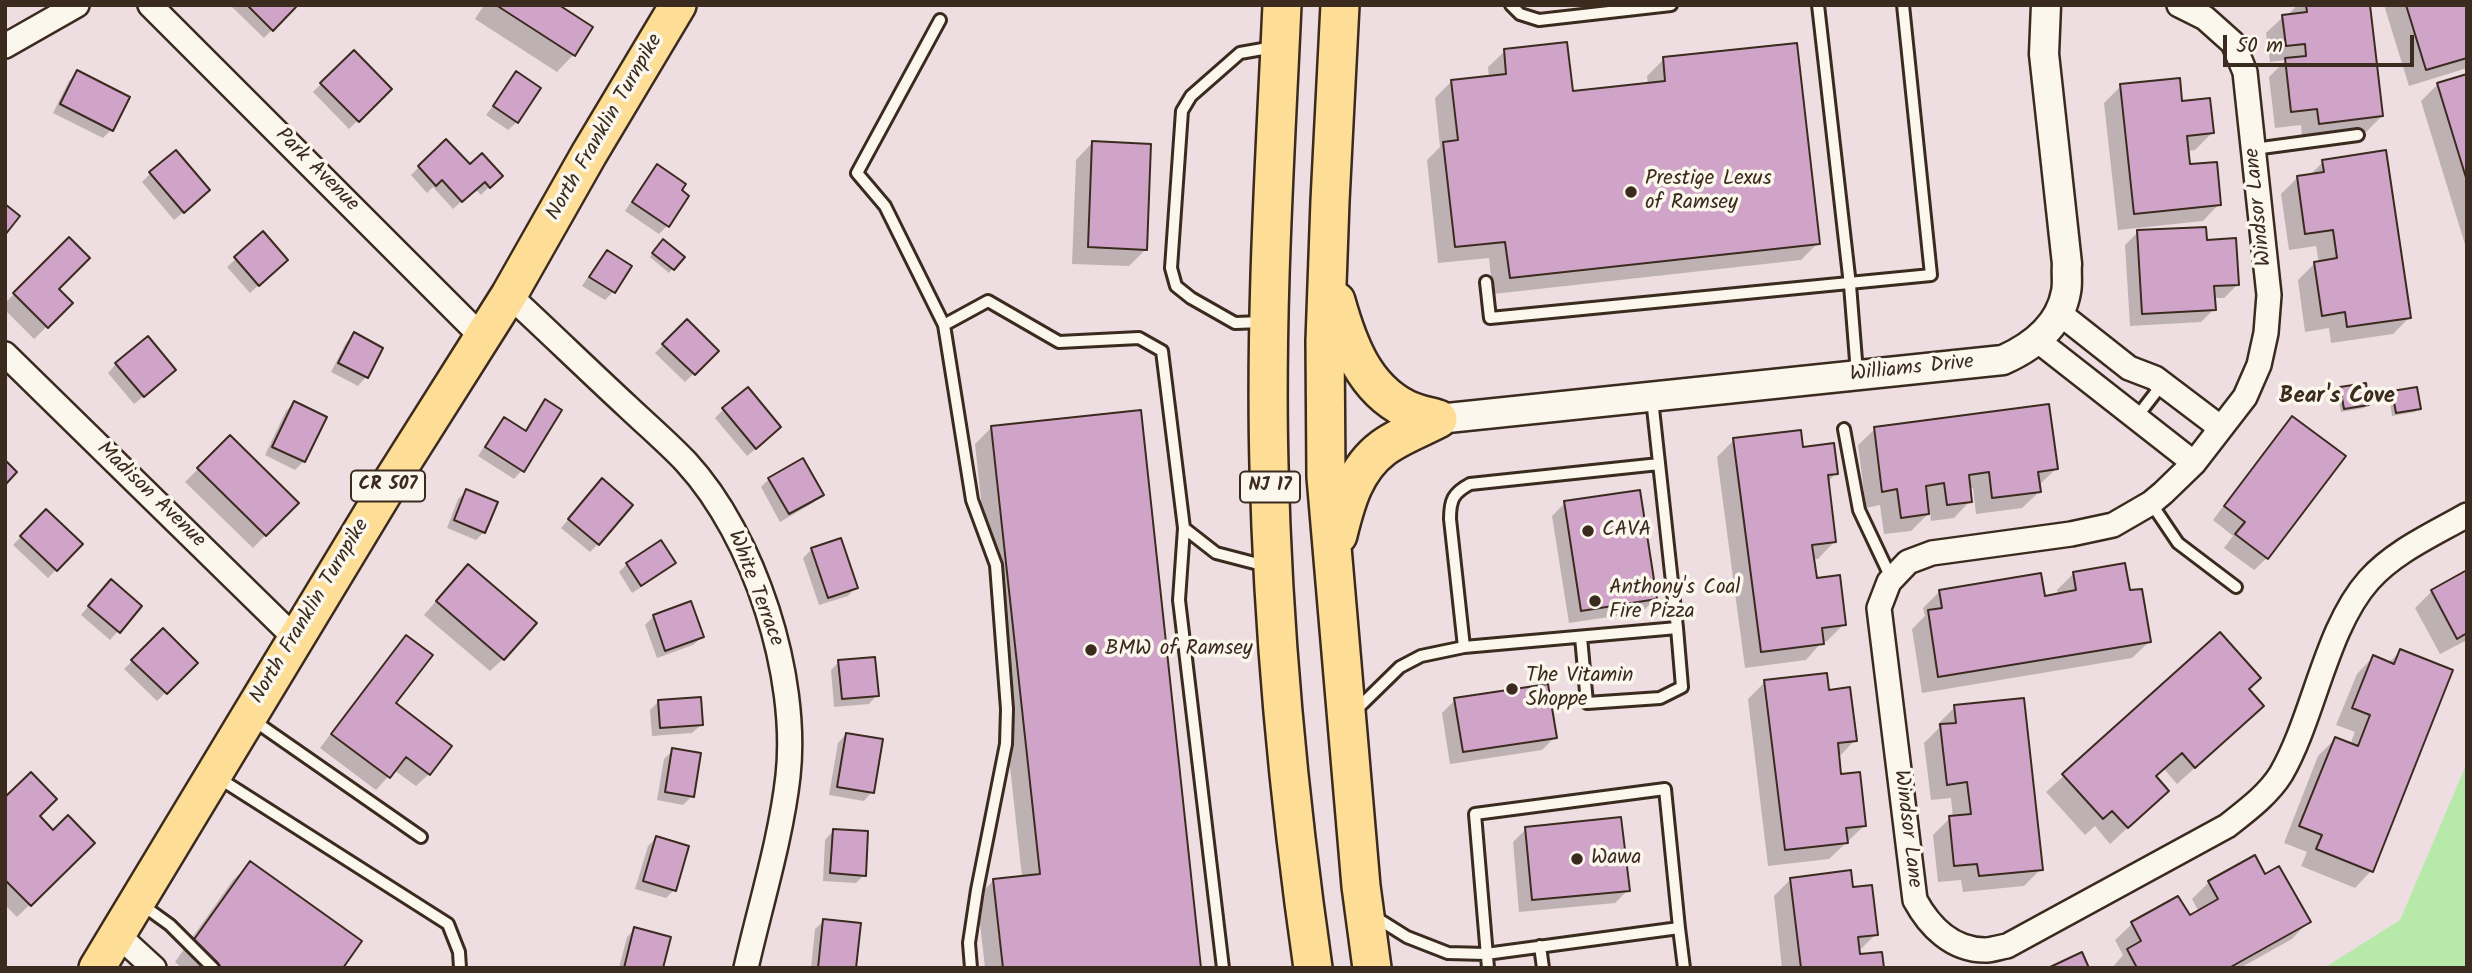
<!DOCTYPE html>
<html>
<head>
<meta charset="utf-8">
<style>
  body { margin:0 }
  #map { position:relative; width:2472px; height:973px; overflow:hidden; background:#eedee1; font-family:Kalam,sans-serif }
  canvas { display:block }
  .frame { position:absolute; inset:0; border:7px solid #3b2a1e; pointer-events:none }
  .scale { position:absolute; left:2223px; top:35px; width:191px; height:32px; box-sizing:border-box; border:4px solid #3b2a1e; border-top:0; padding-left:9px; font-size:21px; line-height:24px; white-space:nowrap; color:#3b2a1e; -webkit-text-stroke:5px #fbf7ec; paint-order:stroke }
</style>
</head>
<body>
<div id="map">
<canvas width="2472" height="973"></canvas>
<div class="frame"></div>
<div class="scale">50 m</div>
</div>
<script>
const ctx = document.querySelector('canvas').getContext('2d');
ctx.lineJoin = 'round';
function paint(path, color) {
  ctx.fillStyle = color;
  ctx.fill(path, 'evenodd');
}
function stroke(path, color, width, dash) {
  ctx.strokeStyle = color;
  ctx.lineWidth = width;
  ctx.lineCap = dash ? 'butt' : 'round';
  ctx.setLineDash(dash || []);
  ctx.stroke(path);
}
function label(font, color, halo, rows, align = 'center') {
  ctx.font = font + ' Kalam,sans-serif';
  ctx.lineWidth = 7;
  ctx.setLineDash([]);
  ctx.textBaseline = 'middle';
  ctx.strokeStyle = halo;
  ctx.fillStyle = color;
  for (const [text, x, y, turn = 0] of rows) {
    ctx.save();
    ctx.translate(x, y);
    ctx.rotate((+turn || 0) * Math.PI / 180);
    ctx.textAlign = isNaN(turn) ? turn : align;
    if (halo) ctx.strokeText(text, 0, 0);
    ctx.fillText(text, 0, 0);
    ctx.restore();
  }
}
paint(new Path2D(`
  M2467,763V968H2324L2400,920Z`), '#b7eaaa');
paint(new Path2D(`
  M234,5H292L294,7L264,38L232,7Z
  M484,5H555L573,55L557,72L475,19Z
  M2297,5H2368L2382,116L2365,133L2302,140L2301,125L2275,128L2269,77L2286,60L2270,62L2266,33L2283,17L2289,16V14Z
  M2384,5H2467V68L2409,86Z
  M1505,51L1571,93L1648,85L1647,76L1664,59L1818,243L1801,260L1493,294L1489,258L1438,263L1427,160L1440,147L1435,98L1452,81L1489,77L1488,67Z
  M354,52L390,89L349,129L313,92Z
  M78,72L111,130L103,138L53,113L69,81Z
  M517,74V122L508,130L486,115Z
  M2467,76V251L2421,101L2438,84Z
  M2121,86L2181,103L2212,133L2195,150L2187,151L2188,166L2219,204L2203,221L2118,230L2104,103Z
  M1092,143L1146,249L1129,266L1072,264L1076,160Z
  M2323,162L2410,317L2393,334L2331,343L2329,328L2305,332L2298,280L2314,264L2319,263L2316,246L2289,250L2281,194L2298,177L2309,176Z
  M419,167H469L500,176L481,195L475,189L453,209L433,187L427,193L411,175Z
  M657,167L667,226L659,234L625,211L649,175Z
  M151,173L200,198L174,220L142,182Z
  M2138,232L2205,242L2237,285L2224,298H2213L2214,309L2201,322L2130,326L2125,245Z
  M263,234L278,268L250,293L227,267Z
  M69,240L57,289L71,303L34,339L5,310V303Z
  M659,245L682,257L669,273L650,257Z
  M607,252L613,292L605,300L582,286L599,260Z
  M687,321L717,351L685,382L655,353Z
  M354,334L381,348L366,377L358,386L331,372L346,343Z
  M116,364L166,378L134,404L108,373Z
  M2341,389L2367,405L2364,408L2341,412L2337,393Z
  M2393,393L2419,408L2415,412L2392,416L2389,396Z
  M545,401L522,470L514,479L478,456L496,428L504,420L524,432L537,410Z
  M294,403L304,461L295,470L265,455L286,411Z
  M724,409L771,436L747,456L715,418Z
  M2293,418L2267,558L2254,570L2224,548L2233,536L2213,520L2280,431Z
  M992,427L1199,968H985L977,897L994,880L1022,877L975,444Z
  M1875,429L2056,469L2038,486L2039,492L2022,508L1976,514L1973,488L1969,489L1970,501L1954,518L1931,521L1930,512L1911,531L1884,534L1880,505L1866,508L1858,445Z
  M230,437L297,503L253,548L185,482Z
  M1734,440L1801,449L1836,473L1827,483L1834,542L1818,559H1813L1816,580L1844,624L1827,641L1822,642L1806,660L1745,668L1717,457Z
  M769,479L822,495L813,503L780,522L761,487Z
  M594,489L598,544L590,552L561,528Z
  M467,491L484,532L476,540L447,528L458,499Z
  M1565,503L1655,599L1642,612L1569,623L1552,516Z
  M46,511L81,544L48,578L13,545Z
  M840,540L856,587L848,596L819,605L803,558L811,550Z
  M674,563L666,571L632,593L619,572L627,564Z
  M2467,572V640L2440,654L2415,608L2432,591Z
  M2074,573L2128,592L2149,642L2132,658L1922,693L1912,629L1925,616L1923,608L1940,591L2043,598L2058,595L2057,590Z
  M455,579L503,659L490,671L424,615Z
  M102,590L140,606L110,640L81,615Z
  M654,616L702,637L693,645L657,658L645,625Z
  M163,631L195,663L157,701L124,669Z
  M2220,634L2247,690L2245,723L2177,784L2164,769L2155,777L2150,807L2110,844L2095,826L2085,835L2046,792Z
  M406,637L394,704L429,774L416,786L394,770L376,790L320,748L394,650Z
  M2401,651L2371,871L2355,888L2301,866L2307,852L2284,843L2318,756L2335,739L2350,745L2355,732L2336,725L2357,674L2373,657L2388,663Z
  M839,662L877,695L869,704L834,707L831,670Z
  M1765,682L1827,692L1855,740L1838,758L1840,776L1865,825L1829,859L1768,866L1748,699Z
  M1455,700L1555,737L1542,750L1450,764L1442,713Z
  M659,701L701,725L692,733L652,736L650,710Z
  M1955,707L2041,869L2024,886L1963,892L1961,880L1938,882L1933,835L1950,818H1953L1951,798L1931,800L1924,743L1939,728L1938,724Z
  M846,734L872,792L864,801L829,795L838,743Z
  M673,750L692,796L683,805L657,800L664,759Z
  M5,799L53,832L93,843L17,917L5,905Z
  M1526,829L1628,890L1615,903L1519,912L1513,842Z
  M833,831L864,875L856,883L823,881L825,840Z
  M656,838L674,890L666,898L635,889L648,846Z
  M250,863L341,968H182L175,962L233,880Z
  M2264,876L2308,922L2292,939L2240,968H2112L2123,955L2115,940L2132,924L2189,918L2199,912L2192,899L2209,882Z
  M1791,879L1851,889L1876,934L1858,952L1859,956L1882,968H1782L1774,896Z
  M824,921L855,968H811L815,929Z
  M635,929L661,968H619L627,937Z`), '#0003');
const building = new Path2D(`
  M247,5H294L296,7L273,31Z
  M496,5H559L593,27L575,56Z
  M2306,5H2370L2383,116L2319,124L2317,109L2291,112L2285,58L2306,56L2305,44L2286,46L2282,15L2307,12Z
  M2406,5H2467V58L2426,70Z
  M1567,42L1573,91L1665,81L1663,57L1797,43L1820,244L1510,278L1505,242L1455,247L1443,142L1458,140L1451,80L1506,74L1504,49Z
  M354,50L392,89L359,122L320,83Z
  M77,70L130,97L113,131L60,104Z
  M516,71L541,88L518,123L493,106Z
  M2467,74V181L2437,83Z
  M2180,78L2182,101L2210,98L2214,133L2187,136L2190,164L2217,162L2221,205L2134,214L2120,84Z
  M446,139L470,164L482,153L503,176L490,188L485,182L462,202L442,180L436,186L418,166Z
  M1092,141L1151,144L1147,250L1088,247Z
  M176,150L210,190L184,213L149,172Z
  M2386,150L2411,318L2347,327L2345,312L2322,316L2314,262L2337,258L2333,230L2305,234L2297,176L2324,172L2322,160Z
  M657,164L686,184L682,190L689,196L669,227L632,202Z
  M5,204L20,216L5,235Z
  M2206,227L2207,240L2236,238L2239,285L2214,286L2216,310L2142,314L2137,230Z
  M263,231L288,260L259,286L234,257Z
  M69,237L90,258L59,289L73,303L48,328L13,293Z
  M663,239L685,257L674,270L652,253Z
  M607,250L632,266L615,293L589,277Z
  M687,319L719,351L695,375L662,344Z
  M354,332L383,348L368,378L338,363Z
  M148,336L176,370L144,397L115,363Z
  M2366,383L2369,405L2344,409L2340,387Z
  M748,387L781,427L756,449L722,408Z
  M2417,387L2421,409L2396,413L2392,391Z
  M545,399L562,410L524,472L485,447L504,417L526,431Z
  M294,401L327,417L305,462L272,447Z
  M2049,404L2058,469L2038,472L2041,492L1992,498L1989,472L1969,475L1972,502L1947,505L1944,483L1926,486L1929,514L1901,518L1897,489L1882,492L1874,427Z
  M1141,410L1201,968H1003L993,879L1040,874L991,426Z
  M2292,416L2346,456L2268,559L2235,534L2245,522L2224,506Z
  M1801,430L1803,447L1834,443L1838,474L1828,475L1836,542L1812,545L1817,578L1840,575L1846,625L1822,628L1824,644L1761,652L1733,438Z
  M230,435L299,503L266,536L197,468Z
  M803,458L824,495L789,514L768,478Z
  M5,460L17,472L5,485Z
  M602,478L633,505L599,545L568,519Z
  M466,489L498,502L485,533L454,520Z
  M1640,490L1657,599L1581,611L1564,501Z
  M46,509L83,544L57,571L20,536Z
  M841,538L858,588L828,598L811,548Z
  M661,540L676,563L641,586L626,563Z
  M2125,563L2130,590L2142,589L2151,642L1938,677L1928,610L1942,608L1939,590L2041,573L2045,596L2076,590L2073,572Z
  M468,564L537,623L504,660L436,601Z
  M2467,570V633L2457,639L2431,590Z
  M111,579L142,606L120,633L88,606Z
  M691,601L704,637L665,651L653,615Z
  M163,628L198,663L167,694L131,660Z
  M2220,632L2261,678L2249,689L2264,706L2195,768L2182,753L2156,776L2169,791L2128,828L2112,811L2103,819L2062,774Z
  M406,635L433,655L396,703L452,746L430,775L406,757L390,778L331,734Z
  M2400,649L2453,670L2373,872L2316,849L2322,835L2299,826L2335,737L2358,746L2370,715L2352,708L2373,655L2394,664Z
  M875,657L879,696L842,699L838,660Z
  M1827,673L1829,690L1850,687L1857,741L1838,743L1841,774L1860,772L1866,826L1846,828L1848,843L1785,850L1764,680Z
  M1548,684L1557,738L1463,752L1454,698Z
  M701,697L703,725L660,728L658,700Z
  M2024,698L2043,870L1979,876L1977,864L1954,866L1949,816L1971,814L1967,782L1947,785L1940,724L1956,723L1954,705Z
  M846,733L883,739L874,793L837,787Z
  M672,748L701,753L694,797L665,792Z
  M31,772L57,799L40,816L53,830L68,815L95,843L31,906L5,880V797Z
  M1621,817L1630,891L1532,900L1525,827Z
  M833,829L868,831L866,876L830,873Z
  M656,836L689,846L676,891L643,881Z
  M2255,855L2265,874L2279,866L2311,922L2229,968H2137L2127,949L2141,941L2131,922L2178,896L2190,915L2218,899L2208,881Z
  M250,861L362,941L343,968H222L190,945Z
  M1851,870L1853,887L1872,885L1878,935L1858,937L1860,954L1882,952L1884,968H1801L1790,878Z
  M823,919L861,923L856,968H818Z
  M634,927L671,937L663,968H624Z
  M2082,952L2089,968H2048Z`);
paint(building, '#d0a4c8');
stroke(building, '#3b2a1e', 2);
const service = new Path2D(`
  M1511,5L1520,14L1539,20L1671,5
  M1818,5L1850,285L1857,373
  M940,20L857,173L885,206L944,325L988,301L1059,342L1139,338L1162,351L1184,528L1179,600L1223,968
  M2254,149L2358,135
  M1486,282L1490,318L1931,275L1903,5
  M1262,322L1235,323L1191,298L1176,286L1171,268L1182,111L1191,96L1240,53L1274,47
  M944,325L972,500L996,565L1007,709L1006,744L977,890L969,943L971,968
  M2136,418L2163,383
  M1844,429L1859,510L1892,580
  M2151,503L2178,543L2236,587
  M1184,528L1216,553L1266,566
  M1581,637L1587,703L1660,698L1682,687L1677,628
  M1464,647L1450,519C1450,500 1453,493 1470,484L1659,464
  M1355,711L1400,667L1421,656L1464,647L1677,628L1652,399
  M253,720L421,837
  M217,777L448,924L459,952L460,968
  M141,904L170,925L213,968
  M1372,915L1407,937L1448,953L1486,954L1679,928L1684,968
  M1540,946L1543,968
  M1488,968L1475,814L1665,789L1679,928`);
const minor = new Path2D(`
  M150,5L482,337
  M2179,5L2205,18L2233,43L2245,72L2269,295L2266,333L2259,365L2245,397L2194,463L2163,493L2151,503L2113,525L2071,534L1932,553L1908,562L1889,582L1879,608L1915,900C1929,926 1952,950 1985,950C1992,950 2000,947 2007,946L2227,826C2246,811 2268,795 2281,774C2314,717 2326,628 2369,580C2395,551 2434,534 2467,515
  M5,46L77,5
  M509,295C549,332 588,370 628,407C647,425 668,443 686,462C755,537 799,676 788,776C781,839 760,906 746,968
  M2058,312L2129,368L2155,378L2221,428
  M2037,340L2194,463
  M5,354L295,638
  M118,935L154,968`);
const tertiary = new Path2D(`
  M1438,419L2003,360C2032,347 2060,326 2066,292C2068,283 2066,273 2067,264L2044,54L2046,5`);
const primary = new Path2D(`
  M97,968L387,488L509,295L589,154L678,5`);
const trunk = new Path2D(`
  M1282,5C1275,159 1265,312 1269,466C1273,634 1289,802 1313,968
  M1340,5L1330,201L1325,341L1326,477L1361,886L1372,968
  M1336,301C1348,344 1364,388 1406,409C1416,414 1428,416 1438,419
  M1338,535C1346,502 1355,469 1383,448C1399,436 1421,428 1438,419`);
stroke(service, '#3b2a1e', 16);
stroke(minor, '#3b2a1e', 28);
stroke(tertiary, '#3b2a1e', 33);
stroke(primary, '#3b2a1e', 40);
stroke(trunk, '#3b2a1e', 42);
stroke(service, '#fbf7ec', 10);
stroke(minor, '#fbf7ec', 23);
stroke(tertiary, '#fbf7ec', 28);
stroke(primary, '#fedd96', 35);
stroke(trunk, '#fedd96', 37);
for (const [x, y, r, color] of [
  [1631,192,7,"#3b2a1e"],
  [1588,531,7,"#3b2a1e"],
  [1595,601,7,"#3b2a1e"],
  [1091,650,7,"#3b2a1e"],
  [1512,689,7,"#3b2a1e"],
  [1577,859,7,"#3b2a1e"]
]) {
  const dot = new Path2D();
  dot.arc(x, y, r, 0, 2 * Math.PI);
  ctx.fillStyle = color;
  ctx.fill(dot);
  stroke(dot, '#fbf7ec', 2.5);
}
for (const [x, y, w] of [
  [388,486,74],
  [1270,487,60]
]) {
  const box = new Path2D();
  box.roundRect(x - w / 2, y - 15.5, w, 31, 5);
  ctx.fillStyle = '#fbf7ec';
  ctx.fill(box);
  stroke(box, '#3b2a1e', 2);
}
label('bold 19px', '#3b2a1e', null, [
  ["CR 507",388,486],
  ["NJ 17",1270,487]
]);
label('21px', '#3b2a1e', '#fbf7ec', [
  ["North Franklin Turnpike",606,128,-60],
  ["Park Avenue",316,171,45],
  ["Windsor Lane",2260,207,-96],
  ["Williams Drive",1912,370,-6],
  ["Madison Avenue",150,496,44],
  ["White Terrace",754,589,69],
  ["North Franklin Turnpike",311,612,-59],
  ["Windsor Lane",1906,829,83]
]);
label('21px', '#3b2a1e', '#fbf7ec', [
  ["Prestige Lexus",1645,180],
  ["of Ramsey",1645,204],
  ["CAVA",1602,531],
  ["Anthony's Coal",1609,589],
  ["Fire Pizza",1609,613],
  ["BMW of Ramsey",1105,650],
  ["The Vitamin",1526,677],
  ["Shoppe",1526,701],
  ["Wawa",1591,859]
], 'left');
label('bold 23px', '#3b2a1e', '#fbf7ec', [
  ["Bear's Cove",2337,398]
]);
</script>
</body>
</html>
